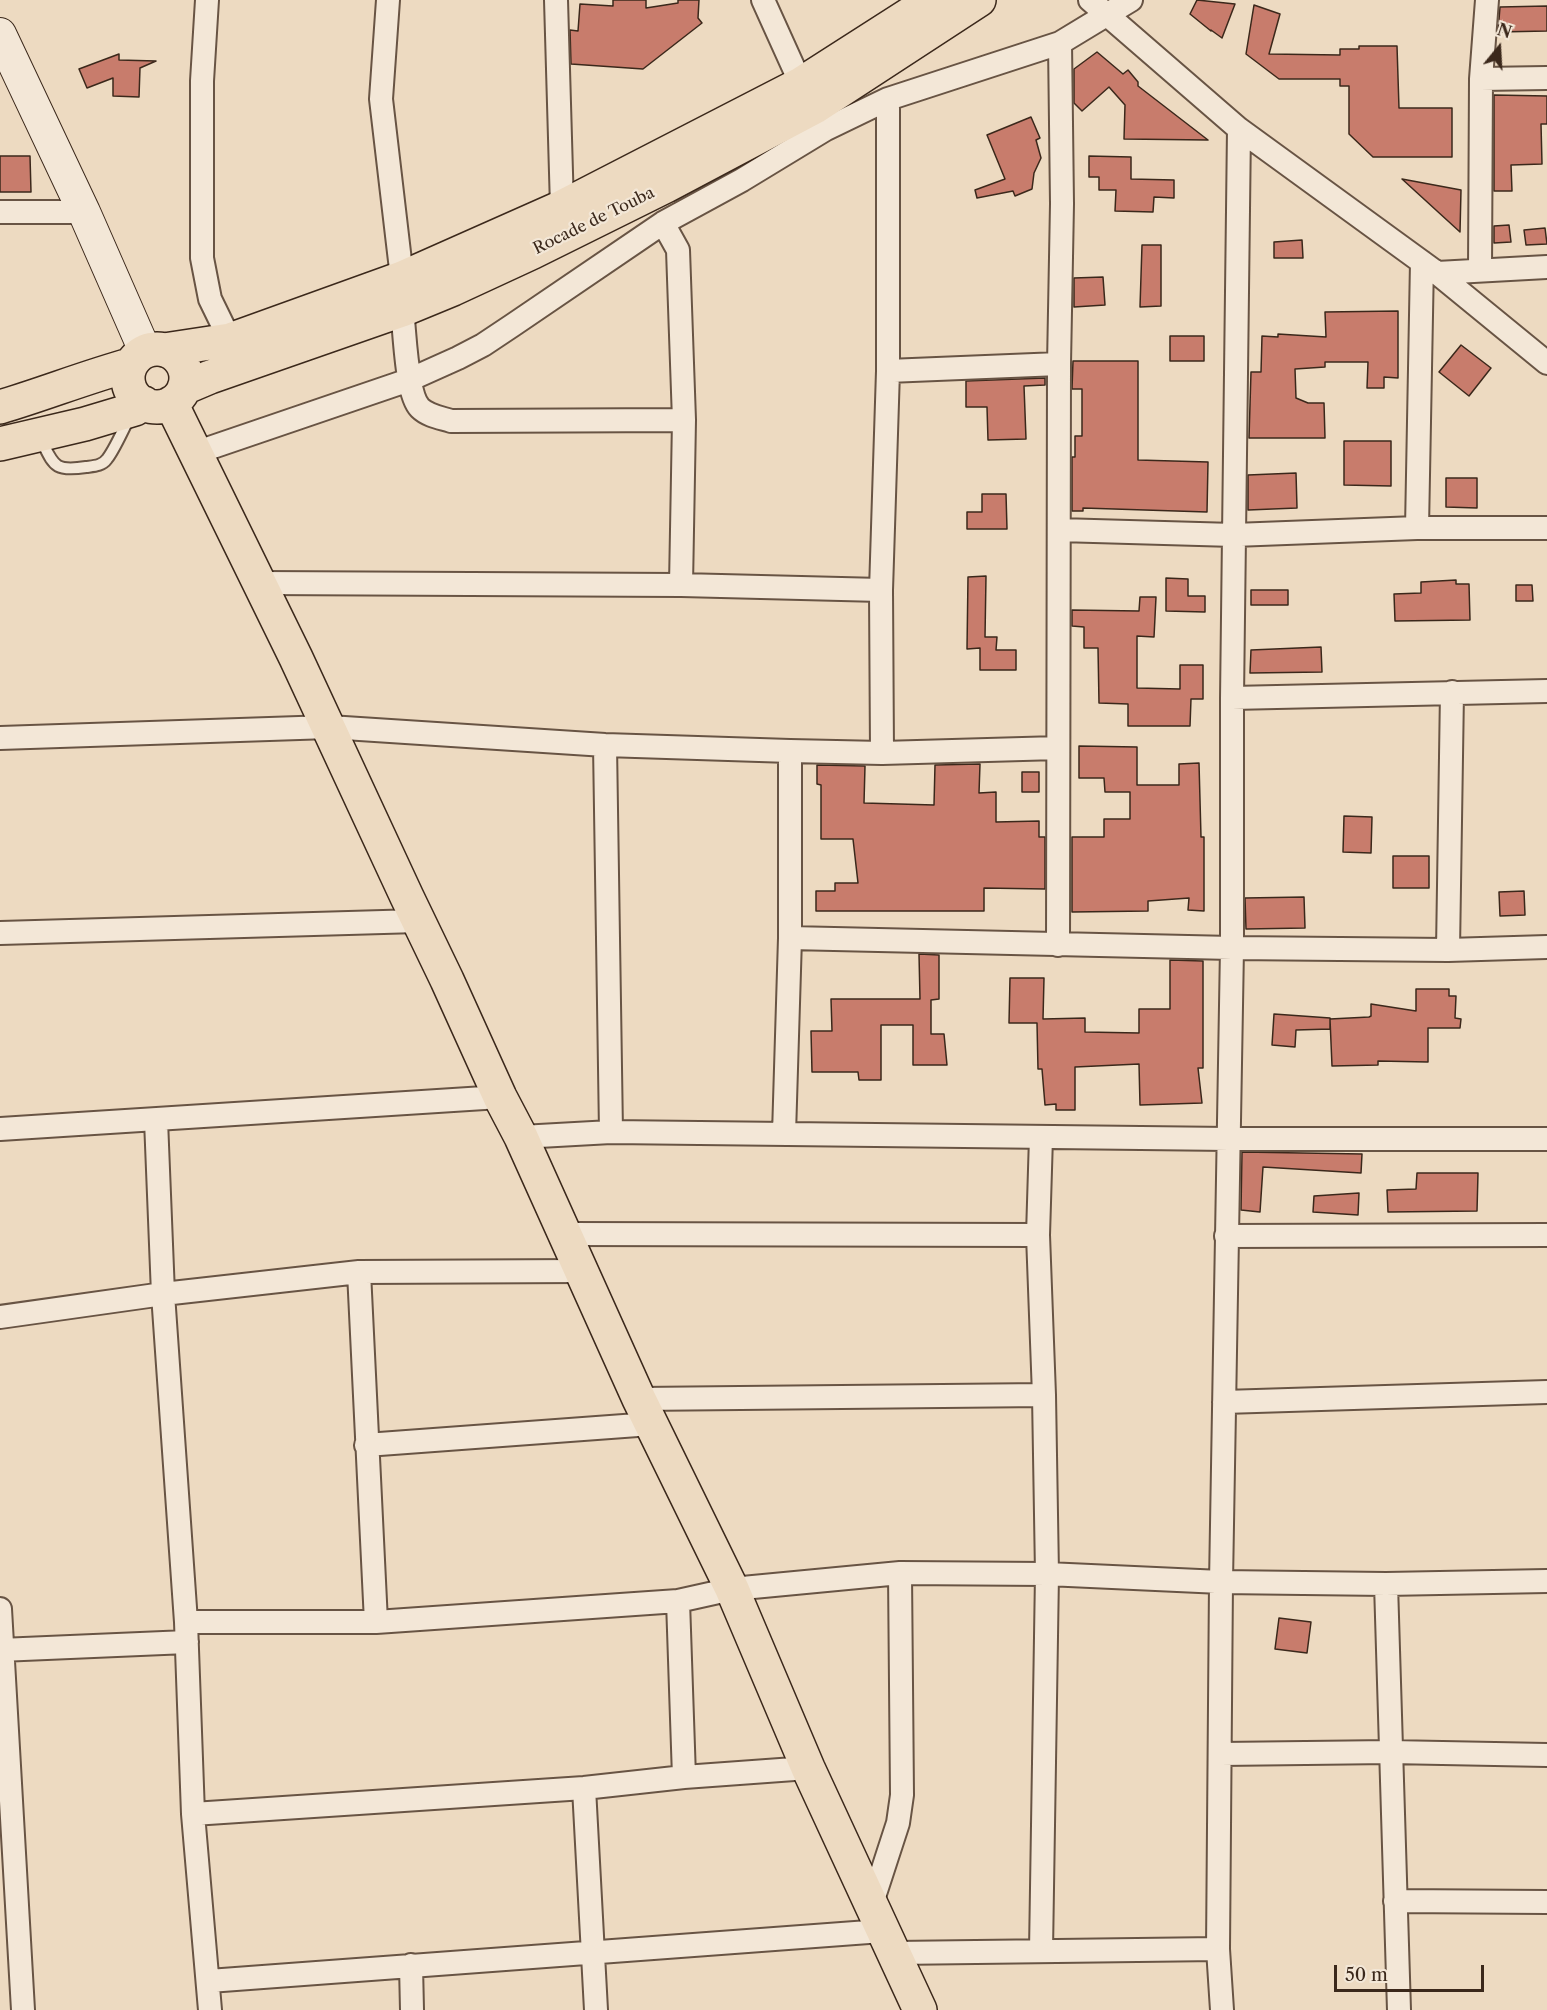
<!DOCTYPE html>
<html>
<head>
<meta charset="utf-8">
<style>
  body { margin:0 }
  #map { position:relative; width:1547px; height:2010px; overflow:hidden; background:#eddac1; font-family:"Libre Caslon Text",serif }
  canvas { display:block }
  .north { position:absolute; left:1469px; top:18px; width:60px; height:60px; -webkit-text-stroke:4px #f3e7d7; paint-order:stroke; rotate:18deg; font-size:16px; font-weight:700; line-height:24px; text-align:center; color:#3b281b }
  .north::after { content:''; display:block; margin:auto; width:21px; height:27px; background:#3b281b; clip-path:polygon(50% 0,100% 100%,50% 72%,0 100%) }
  .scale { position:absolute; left:1334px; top:1965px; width:150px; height:27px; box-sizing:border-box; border:3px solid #3b281b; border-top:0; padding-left:8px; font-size:18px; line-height:21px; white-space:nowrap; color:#3b281b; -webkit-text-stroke:4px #f3e7d7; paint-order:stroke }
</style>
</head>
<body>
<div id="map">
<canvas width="1547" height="2010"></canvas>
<div class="north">N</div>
<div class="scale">50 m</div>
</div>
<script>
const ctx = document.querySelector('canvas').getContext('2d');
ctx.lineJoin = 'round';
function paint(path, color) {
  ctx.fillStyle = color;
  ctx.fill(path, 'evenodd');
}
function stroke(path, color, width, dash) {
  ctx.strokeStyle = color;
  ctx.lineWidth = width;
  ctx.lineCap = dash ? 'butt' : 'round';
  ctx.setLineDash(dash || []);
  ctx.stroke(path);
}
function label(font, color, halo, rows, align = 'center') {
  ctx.font = font + ' "Libre Caslon Text",serif';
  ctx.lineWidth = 4.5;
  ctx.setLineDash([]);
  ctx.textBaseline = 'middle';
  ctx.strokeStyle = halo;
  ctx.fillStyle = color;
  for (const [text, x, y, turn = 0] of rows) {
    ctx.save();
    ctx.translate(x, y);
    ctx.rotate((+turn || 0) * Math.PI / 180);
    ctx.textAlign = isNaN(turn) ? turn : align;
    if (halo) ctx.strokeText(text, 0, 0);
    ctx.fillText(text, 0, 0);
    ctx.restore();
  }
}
const building = new Path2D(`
  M613,0H646V8L678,3V0H699L698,18L702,23L643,69L571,64L570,30L578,31L580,4L613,6Z
  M1197,0L1235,4L1222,38L1211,30V31L1190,14Z
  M1254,5L1280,14L1269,54L1340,55V49H1359V46H1397L1399,108H1452V157H1373L1349,134V86H1340V79H1279L1246,54Z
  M1547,6V31L1498,32L1500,7Z
  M1097,52L1123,74L1128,70L1138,82V86L1208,140L1124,139L1125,105L1109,87L1082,111L1074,103V69Z
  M119,54V60L156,61L140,68L139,97L113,96V78L87,88L79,69Z
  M1494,95L1547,96V124H1541L1542,164L1511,165L1512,191H1494Z
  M1031,117L1040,138L1036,140L1041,158L1034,173L1032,189L1015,196L1013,191L977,198L975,190L1005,179L987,135Z
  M0,156H30L31,192H0Z
  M1089,156L1131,157V179L1174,180V198L1154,197L1153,212L1115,211L1116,190H1099V177H1089Z
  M1402,179L1461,190L1460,232Z
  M1509,225L1511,242L1494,243V226Z
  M1545,228L1547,244L1526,245L1524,230Z
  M1302,240L1303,258H1274V242Z
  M1142,245H1161V306L1140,307Z
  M1103,277L1105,305L1074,307V278Z
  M1398,311V378L1384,377V388H1367L1368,362H1325V367L1295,369L1296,398L1308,403H1324L1325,438H1249L1251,372H1261L1262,336L1278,337V334L1326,337L1325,312Z
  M1170,336H1204V361H1170Z
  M1461,345L1491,368L1469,396L1439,372Z
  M1073,361H1138V460L1208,462L1207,512L1083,508V511H1072V457H1075V436H1082V389H1072Z
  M1045,378V385L1024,386L1026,439L988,440L987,407H966V381Z
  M1344,441H1391V486L1344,485Z
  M1296,473L1297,508L1248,510V475Z
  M1446,478H1477V508L1446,507Z
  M982,494H1006L1007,529H967V512H982Z
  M986,576L985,637H997L996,650H1016V670H980V648L967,649L968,577Z
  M1166,578L1188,579V596H1205V612L1166,611Z
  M1456,580V584H1469L1470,620L1395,621L1394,594L1421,593V582Z
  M1516,585H1532L1533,601H1516Z
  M1251,590H1288V605H1251Z
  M1140,597H1156L1154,637L1137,636V688L1180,689V665H1203V699H1191L1190,726H1128V704L1099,703L1098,648H1084V627L1072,626V610L1139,611Z
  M1321,647L1322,672L1250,673L1251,650Z
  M1079,746L1137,747V785H1179V764L1199,763L1201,837H1204V911L1188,910L1189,898L1148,901V911L1072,912V837H1104V819H1130V792H1105L1104,778H1079Z
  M980,764L979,793L996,792V822L1039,821V837H1045V889L984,888V911H816V891H835V883H858L853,839H821V785L817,784V765L865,766L864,803L934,805L935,765Z
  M1022,772H1039V792H1022Z
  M1344,816L1372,817L1371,853L1343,852Z
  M1393,856H1429V888H1393Z
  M1524,891L1525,915L1500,916L1499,892Z
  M1304,897L1305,928L1246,929L1245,898Z
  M919,954L939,955V999L931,1000V1034H944L947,1065H913V1025H881V1080H859L858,1072H812L811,1031H832L831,999H920Z
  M1170,960L1203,961V1068H1198L1202,1103L1140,1105L1139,1064L1075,1067V1110H1056V1104L1045,1105L1042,1069H1038L1037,1023H1009L1010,978H1044L1043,1019L1085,1018V1032L1139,1033V1009H1170Z
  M1416,989H1449V996H1456L1455,1018L1461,1019L1460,1028H1428V1062L1378,1061V1065L1332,1066L1330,1019L1369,1017L1371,1016V1004L1416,1011Z
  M1274,1014L1330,1018V1029L1296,1030L1295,1047L1272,1045Z
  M1242,1152L1362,1154L1361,1173L1263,1167L1260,1212L1241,1210Z
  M1417,1173H1478L1477,1211L1388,1212L1387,1190L1416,1189Z
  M1359,1193L1358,1215L1313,1212L1314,1196Z
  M1279,1618L1311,1622L1307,1653L1275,1649Z`);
paint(building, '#c87c6c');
stroke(building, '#3b281b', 1.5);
const lane = new Path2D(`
  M40,438C54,465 53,472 86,467C94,466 102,466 107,459C115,449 123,429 130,417`);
const street = new Path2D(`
  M207,0L202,81V258L210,299L230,340
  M388,0L381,99L402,278
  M556,0L562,207
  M763,0L801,84
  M1090,0L1239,129L1437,273L1547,363
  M1481,79L1547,78
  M0,212H84
  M663,223L678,250L684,420L681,585
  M1480,270L1481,79L1487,0
  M1437,273L1547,267
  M402,310C405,332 406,394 420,408C428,416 442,418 451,421L684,420
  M888,371L1059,364
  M195,453L409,380L458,358L483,345L513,325L663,223L742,180L826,129L888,99L1060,43L1131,0
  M1417,528L1422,262
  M1059,530L1234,535L1417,528H1547
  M260,583L681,585L881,590
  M1232,698L1547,691
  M0,738L329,727L605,745L790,751L882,753L1058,748
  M605,745L611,1132
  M882,753L881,590L888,371V99
  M0,933L418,921
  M790,938L1232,948L1448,950L1547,947
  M1058,945L1059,364L1062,204L1060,43
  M1448,950L1452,692
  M156,1120L163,1294L186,1622L193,1814L210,2010
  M0,1129L500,1097
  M784,1134L790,938V751
  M521,1137L611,1132L1229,1139H1547
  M566,1234L1038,1235
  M1226,1236L1547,1235
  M359,1272L376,1622
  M0,1317L163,1294L359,1272L582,1271
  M639,1399L1044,1395
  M1224,1402L1547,1392
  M366,1445L651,1424
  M1386,1584L1399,2010
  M678,1601L684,1777
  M0,1609L23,2010
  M186,1622H376L678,1601L732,1589L900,1573L1047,1574L1221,1582L1386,1584L1547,1581
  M0,1650L187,1642
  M1221,1754L1390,1752L1547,1755
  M584,1788L596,2010
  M193,1814L584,1788L684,1777L808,1768
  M1395,1901L1547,1902
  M871,1906L898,1823L902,1795L900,1573
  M1041,1951L1047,1574L1044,1395L1038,1235L1041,1137
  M895,1953L1218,1949
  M411,1965L412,2010
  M209,1981L882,1931
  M1222,2010L1218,1949L1221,1582L1232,948V698L1239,129`);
const secondary = new Path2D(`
  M0,34L84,212L145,351`);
const primary = new Path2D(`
  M128 378a29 29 0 1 1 58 0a29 29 0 1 1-58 0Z
  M164,350L230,340L402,278L562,207L801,84L932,0
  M184,388L210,377L402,310L453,289L533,252L666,186L815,107L979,0
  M171,403L296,658L407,897L447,980L500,1097L521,1137L639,1399L732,1589L808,1768L920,2010
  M0,407C44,394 86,377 130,365
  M0,444L85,424L135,409L144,403`);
stroke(lane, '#685444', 14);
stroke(street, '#685444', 26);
stroke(secondary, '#3b281b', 34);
stroke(primary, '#3b281b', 36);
stroke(lane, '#f3e7d7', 10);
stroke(street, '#f3e7d7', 22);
stroke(secondary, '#f3e7d7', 32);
stroke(primary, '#eddac1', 33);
label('16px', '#3b281b', '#f3e7d7', [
  ["Rocade de Touba",594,221,-26]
]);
</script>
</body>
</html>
